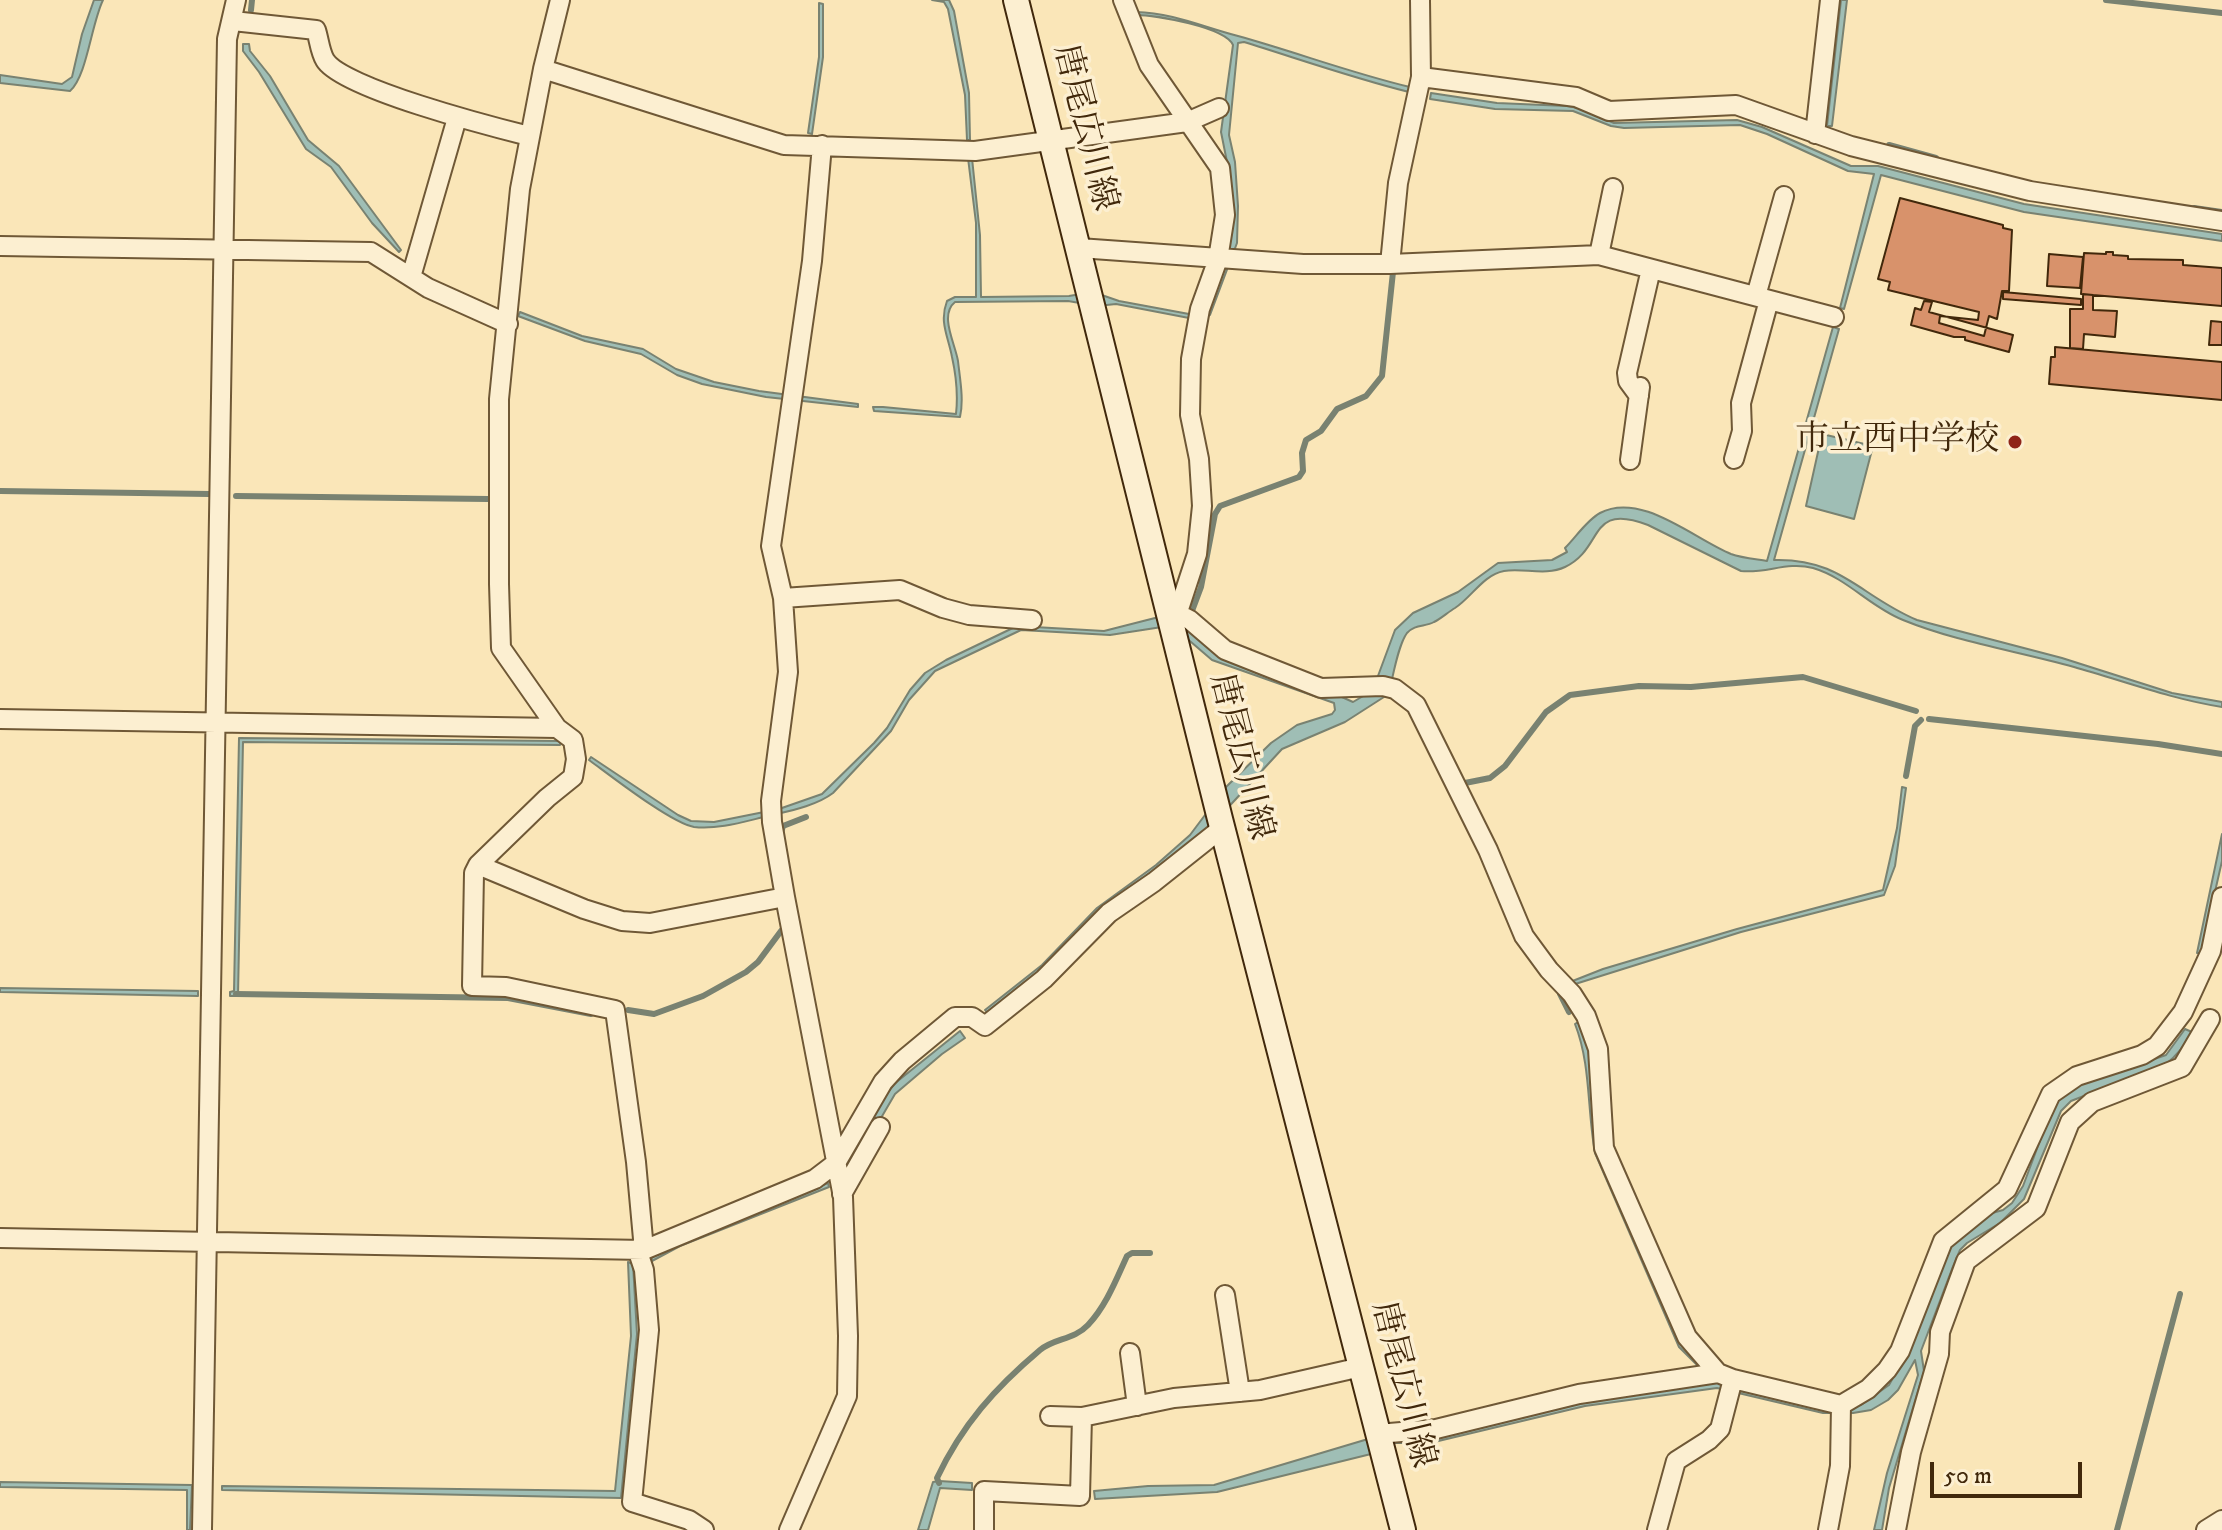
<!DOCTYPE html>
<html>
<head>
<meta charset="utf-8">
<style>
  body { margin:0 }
  #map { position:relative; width:2222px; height:1530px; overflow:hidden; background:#fae6b8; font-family:"IM FELL DW Pica",serif }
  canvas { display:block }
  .scale { position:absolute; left:1930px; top:1462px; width:152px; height:36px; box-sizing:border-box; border:4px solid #41280b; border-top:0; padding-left:10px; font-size:24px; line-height:28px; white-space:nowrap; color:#41280b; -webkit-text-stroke:6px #fcefd1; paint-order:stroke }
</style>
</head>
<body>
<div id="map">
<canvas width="2222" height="1530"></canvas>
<div class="scale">50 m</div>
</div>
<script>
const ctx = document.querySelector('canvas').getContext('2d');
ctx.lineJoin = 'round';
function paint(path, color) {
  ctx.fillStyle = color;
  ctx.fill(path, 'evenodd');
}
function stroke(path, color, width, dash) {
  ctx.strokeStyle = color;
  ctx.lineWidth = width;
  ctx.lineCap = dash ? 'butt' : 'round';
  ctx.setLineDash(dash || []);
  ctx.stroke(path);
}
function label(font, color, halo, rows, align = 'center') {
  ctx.font = font + ' "IM FELL DW Pica","Noto Serif JP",serif';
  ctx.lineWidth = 7;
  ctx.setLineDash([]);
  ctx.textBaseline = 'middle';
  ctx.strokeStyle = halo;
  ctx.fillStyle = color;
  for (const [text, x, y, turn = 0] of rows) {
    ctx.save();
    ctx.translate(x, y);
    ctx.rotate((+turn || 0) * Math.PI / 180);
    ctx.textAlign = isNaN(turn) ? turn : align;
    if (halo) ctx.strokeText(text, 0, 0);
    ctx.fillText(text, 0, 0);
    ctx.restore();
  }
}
const water = new Path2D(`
  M94,0H103C91,25 87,76 70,91L0,83V75L62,84L72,77L82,34Z
  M932,0H949L954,11L969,93L970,140H967L965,95L948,9L944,2Z
  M1841,0H1847L1832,126H1827Z
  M819,3L823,4V57L812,134L808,133L819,57Z
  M1136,12C1173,13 1203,27 1238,36C1296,52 1351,73 1410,87L1409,92C1353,78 1299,59 1244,42L1238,43L1229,135L1235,162L1238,206L1237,243L1210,315L1205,317L1228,167L1221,132L1233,45C1225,27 1156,15 1136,15Z
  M243,44H249L250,51L270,76L308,140L339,166L401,250L399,252L372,223L331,167L306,149L259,72L243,51Z
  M1431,93L1497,103L1567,106L1579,108L1614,123L1737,120L1762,127L1851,166H1878L2024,204L2222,234V241L2024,212L1881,175L1844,309L1840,308L1874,174L1848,171L1767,134L1740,125L1624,128L1611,126L1573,111L1495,109L1430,99Z
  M968,158H972L980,235L981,297L1069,296L1093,292L1119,301L1189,314V318L1116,304L1097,306L1068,301L955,302C939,315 955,343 958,361C960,379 964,400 960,417L874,411L873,407H883L956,414C958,396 956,375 952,357C948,336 939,322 947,301L955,297H976V223Z
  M520,312L582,336L643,349L676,369L714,382L759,391L858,404V407L766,397L702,384L677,375L641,354L585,341L518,316Z
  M1833,327L1839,329L1774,560C1841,558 1860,596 1917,620L2062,658L2172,693L2222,702V707C2171,699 2124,681 2074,667C2017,651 1957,642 1903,620C1870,607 1847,578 1813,568C1787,561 1766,574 1741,571L1648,525C1587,502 1605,548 1565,567C1546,576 1524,568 1504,571C1483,575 1472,597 1455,608C1448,612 1442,618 1434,622C1425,627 1415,624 1407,633C1398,645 1393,677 1389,692L1384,697L1345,722L1282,749L1211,826L989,1015L985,1010L1042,965L1097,908L1156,865L1190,835L1226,787L1271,743L1297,725L1332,714L1335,710L1334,703L1212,660L1184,636L1162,627L1110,635L1021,630L935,671L909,700L891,731L833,793C816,806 789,811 768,816C746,821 718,830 694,827C671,823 611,776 589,760L591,757L678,815L691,821L714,822L779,809L822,794L874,743L887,728L910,690L925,673L946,660L1017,626L1104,631L1155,618H1165L1353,702L1370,692L1375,684L1395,630L1413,613L1458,592L1498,563L1552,560L1567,552L1565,548C1576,537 1587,520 1600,513C1641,491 1694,539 1731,554C1742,558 1755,559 1767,561Z
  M1822,434L1873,446L1854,519L1806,506Z
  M239,738L561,741L560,745L243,742L238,996H230V992L234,991Z
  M1902,787L1906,788L1895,866L1884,895L1741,932L1572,985L1570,982L1603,969L1737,929L1883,890L1897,828Z
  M2222,834V861L2201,953H2197Z
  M0,988L198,991V996L0,992Z
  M1578,1022L1588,1044L1593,1102L1702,1364L1699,1367L1679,1347L1595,1153C1587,1109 1591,1065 1575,1024Z
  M2185,1029L2192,1032C2185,1045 2178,1055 2166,1064L2071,1101L2061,1111L2024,1199L2000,1223L1967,1243L1960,1250L1952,1269L1921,1351L1924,1371L1889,1488L1882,1530H1874L1887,1473L1918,1375L1915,1360L1898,1390L1888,1400L1871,1410L1853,1413H1823L1717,1388L1585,1406L1430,1443H1395L1371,1454L1217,1492L1095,1499L1094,1491L1148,1486L1214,1485L1368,1439L1582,1400L1719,1380L1851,1407L1861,1405L1889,1385L1904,1358L1945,1252L1985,1215L2003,1210L2012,1203L2023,1186L2053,1106L2067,1089L2166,1055Z
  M960,1031L965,1038L942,1054L895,1094L850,1171L844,1168L873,1114L894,1084Z
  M828,1183L829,1187L680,1246L652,1261L651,1254Z
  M628,1262L633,1264L637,1334L621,1498L222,1490V1486L615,1491L631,1336Z
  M939,1481L972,1483V1490L940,1488L928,1530H918L933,1482Z
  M0,1482L192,1485L190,1530H187V1490L0,1487Z`);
paint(water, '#9fbeb5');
stroke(water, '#798271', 2);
stroke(new Path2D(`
  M2106,0L2222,13
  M251,10L252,0
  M1889,145L1936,158
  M2194,208L2222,212
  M0,491L209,494
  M236,496L488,499
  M1192,611L1201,587L1215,514L1220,506L1299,477L1303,471L1302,453L1306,440L1321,431L1337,409L1366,396L1382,376L1393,272
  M1929,719L2158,744L2222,754
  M1906,776L1915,726L1921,720
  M1465,783L1490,778L1505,766L1546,712L1570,695L1639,686L1691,687L1803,677L1916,711
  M781,833L783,826L806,817
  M236,994L508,998L591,1014
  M1560,994L1569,1012
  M628,1010L654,1014L703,996L746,972L758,962L781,931
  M939,1483L937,1478C962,1425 995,1388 1040,1350C1054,1338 1074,1340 1088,1325C1106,1306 1116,1280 1127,1256L1132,1253H1150
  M2117,1530L2180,1294`), '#798271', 6);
const building = new Path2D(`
  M1900,198L2003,225V228L2012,230L2009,291H2002L1997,319L1989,316L1984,336L1939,323L1940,316L1978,320L1979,312L1888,290L1890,282L1878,279Z
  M2106,252H2113V255L2128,256V259L2183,260V265L2222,268V306L2081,294L2084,253L2106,254Z
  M2049,254L2083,257L2080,288L2047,286Z
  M2003,292L2081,299V305L2003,299Z
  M2083,294L2093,295V310L2117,311L2115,337L2084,334L2083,349L2070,348V309H2083Z
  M1924,301L1932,302L1929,312L2013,335L2009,352L1965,340V337H1954L1911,325L1915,308L1921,310Z
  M2211,321L2222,322V345H2209Z
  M2055,347L2222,362V400L2049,384L2051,357H2055Z`);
paint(building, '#d8926b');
stroke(building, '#41280b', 2);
const street = new Path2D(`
  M560,0L543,69L520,189L499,399V584L501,648L557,728L573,740L576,759L573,777L547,798L478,865L584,909L622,921L650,923L785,897
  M1123,0L1149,65L1220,168L1225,215L1218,259L1200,309L1191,359L1190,415L1199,459L1202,506L1197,554L1177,615
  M1420,0L1421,77
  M233,21L316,30C319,39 320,52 325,60C341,88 493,127 529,136
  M543,69L784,145L975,151L1187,122L1219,108
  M1815,134L1830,0
  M0,246L371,252L428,288L508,324
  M1079,248L1303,264H1390L1599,255L1834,317
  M1599,255L1613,188
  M1390,264L1398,183L1421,77L1576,97L1609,111L1736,105L1851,146L2030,191L2222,221
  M411,277L457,118
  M1756,296L1784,196
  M1639,396L1628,381L1627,373L1651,269
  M1734,459L1742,431L1741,403L1769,300
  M1630,460L1640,387
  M783,598L900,590L943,608L969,615L1032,620
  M1167,608L1190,620L1225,650L1321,688L1383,686L1395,689L1416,705L1488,850L1524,936L1549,970L1572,994L1586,1016L1598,1049L1604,1148L1687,1337L1718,1373L1733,1379L1841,1405L1868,1389L1887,1370L1900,1351L1943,1241L2007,1189L2051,1094L2077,1076L2142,1055L2157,1046L2183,1012L2211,951L2222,897
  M0,719L557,728
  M478,865L474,873L472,986L506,987L615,1010L636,1162L644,1250
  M842,1194L880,1127
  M0,1238L644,1250L815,1179L836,1163L883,1082L902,1061L955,1017H972L985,1026L1044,979L1109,913L1154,882L1222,828
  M637,1249L644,1270L649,1330L632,1502L689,1520L704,1530
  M1225,1295L1240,1392
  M1130,1353L1137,1406
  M1050,1416L1082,1417L1174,1398L1260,1390L1361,1367
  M1378,1434L1436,1429L1579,1394L1718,1373
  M202,1530L227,39L236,0
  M789,1530L847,1396L848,1336L843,1197L785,897L772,822L771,801L788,672L783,598L771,546L812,261L822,145
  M984,1530V1491L1080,1496L1082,1417
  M1657,1530L1676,1461L1709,1440L1720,1429L1733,1379
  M1828,1530L1840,1466L1841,1405
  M1896,1530L1911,1452L1939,1354L1940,1332L1966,1261L2036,1208L2070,1122L2092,1102L2182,1067L2210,1019
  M2206,1530L2222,1520`);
const secondary = new Path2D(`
  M1016,0L1220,819L1403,1530`);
stroke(street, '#6f5836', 22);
stroke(secondary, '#41280b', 28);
stroke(street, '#fcefd1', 18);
stroke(secondary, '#fcefd1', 24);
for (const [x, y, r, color] of [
  [2015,442,8,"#8f2418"]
]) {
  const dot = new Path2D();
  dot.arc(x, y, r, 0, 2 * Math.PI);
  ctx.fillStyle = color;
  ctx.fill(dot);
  stroke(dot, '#fcefd1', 3);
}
label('34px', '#41280b', '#fcefd1', [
  ["唐尾広川線",1083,128,76],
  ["唐尾広川線",1239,757,76],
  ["唐尾広川線",1401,1385,76]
]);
label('34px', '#41280b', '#fcefd1', [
  ["市立西中学校",1999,442]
], 'right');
</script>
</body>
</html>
